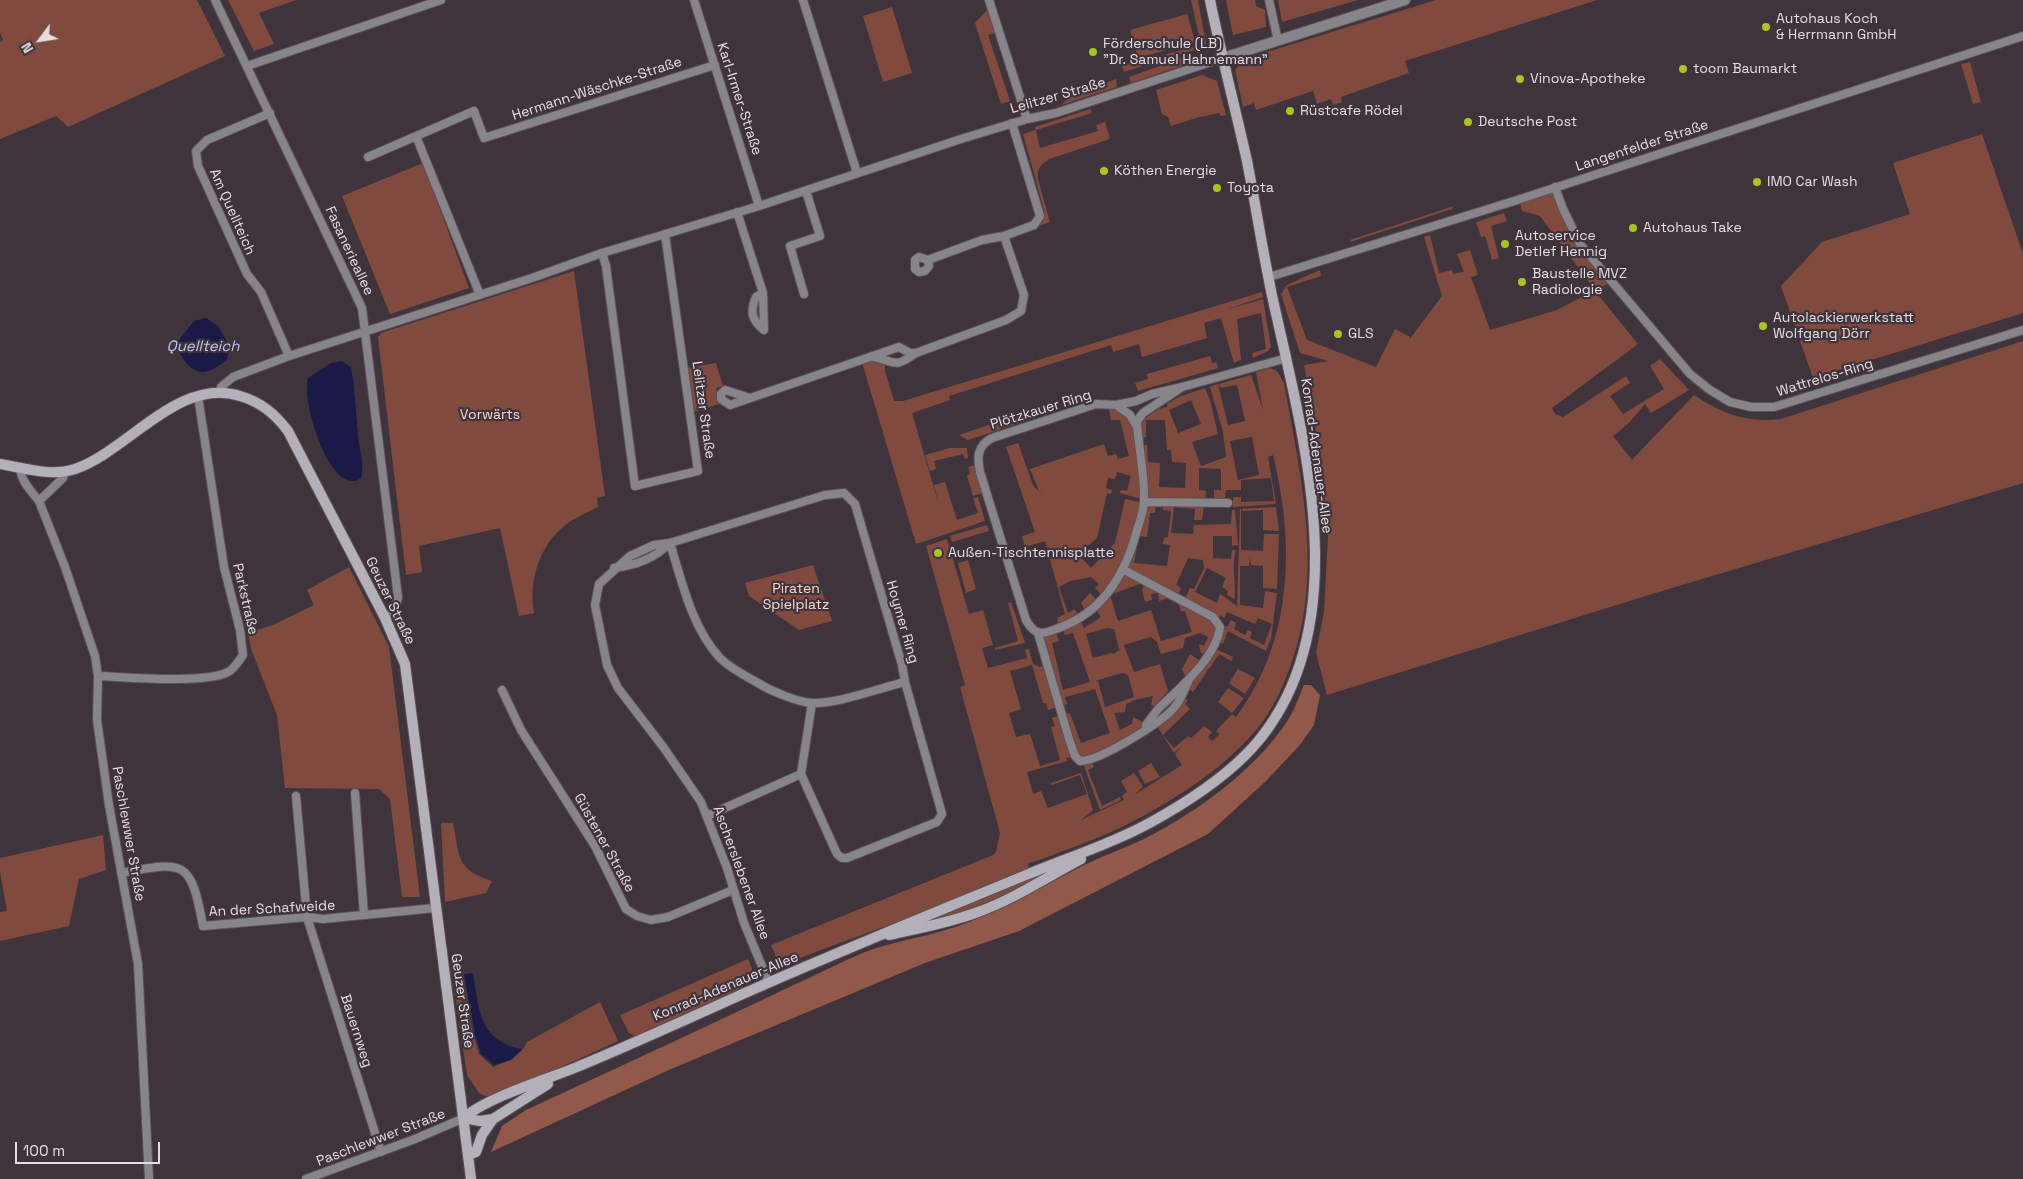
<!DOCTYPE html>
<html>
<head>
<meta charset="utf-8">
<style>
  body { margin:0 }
  #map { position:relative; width:2023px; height:1179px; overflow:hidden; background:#3f343c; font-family:"Space Grotesk",sans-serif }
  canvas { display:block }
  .north { position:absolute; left:15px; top:15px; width:50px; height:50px; -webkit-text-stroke:4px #3f343c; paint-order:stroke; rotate:239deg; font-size:14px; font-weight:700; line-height:20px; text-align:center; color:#e5dde2 }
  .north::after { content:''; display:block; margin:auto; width:18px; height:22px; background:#e5dde2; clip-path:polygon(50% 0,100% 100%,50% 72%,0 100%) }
  .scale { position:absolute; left:15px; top:1142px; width:145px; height:22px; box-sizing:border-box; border:2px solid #e5dde2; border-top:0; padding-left:6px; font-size:15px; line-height:18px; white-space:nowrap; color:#e5dde2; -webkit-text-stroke:4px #3f343c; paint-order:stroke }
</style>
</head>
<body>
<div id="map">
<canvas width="2023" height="1179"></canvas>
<div class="north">N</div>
<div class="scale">100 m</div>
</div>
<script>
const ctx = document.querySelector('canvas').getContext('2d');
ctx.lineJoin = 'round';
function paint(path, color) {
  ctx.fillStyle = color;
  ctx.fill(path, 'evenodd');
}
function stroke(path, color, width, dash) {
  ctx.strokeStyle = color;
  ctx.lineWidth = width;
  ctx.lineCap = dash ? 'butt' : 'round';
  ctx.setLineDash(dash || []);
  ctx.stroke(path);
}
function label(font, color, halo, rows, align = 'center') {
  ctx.font = font + ' "Space Grotesk",sans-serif';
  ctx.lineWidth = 4.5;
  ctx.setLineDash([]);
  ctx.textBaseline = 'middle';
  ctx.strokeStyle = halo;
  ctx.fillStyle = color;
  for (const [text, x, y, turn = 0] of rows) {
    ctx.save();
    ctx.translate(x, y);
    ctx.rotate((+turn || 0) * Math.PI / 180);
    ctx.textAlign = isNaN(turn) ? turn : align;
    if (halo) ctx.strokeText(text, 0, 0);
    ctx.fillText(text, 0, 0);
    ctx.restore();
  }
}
paint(new Path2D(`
  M0,0H197L225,56L68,127L56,116L0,139V42L3,40L0,33Z
  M228,0H296L259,13L274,44L254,51Z
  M1191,0H1198L1206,43L1204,47L1124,72L1122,66L1201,45Z
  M1226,0H1255L1256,6L1265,10L1266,27L1233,35Z
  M1278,0H1358L1282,22Z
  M1436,0H1597L1405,61L1409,73L1341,97L1342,102L1333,105L1331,99L1317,104L1313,91L1256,110L1254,103L1243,107L1235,70L1244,59Z
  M892,7L912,73L883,82L863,16Z
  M987,10L995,33L988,35L1010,101L1001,104L975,23Z
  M1187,14L1195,42L1138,58L1130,30Z
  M1182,58L1195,61L1131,83L1129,77Z
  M1970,62L1981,102L1973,104L1961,64Z
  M1202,75L1217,81L1226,115L1221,116L1219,113L1196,118L1171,126L1168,117L1162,114L1156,90Z
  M1116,79L1117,87L1061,105L1073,95Z
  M1090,109L1092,113L1036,130L1040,148L1098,131L1096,125L1105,122L1110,139L1049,159C1043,164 1036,167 1038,179L1050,222L1039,226L1044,219V210L1023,134L1036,130L1035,127Z
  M1982,134L2023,254V313L1813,378L1781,286L1822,242L1910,214L1893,163Z
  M423,163L469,288L390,314L342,196Z
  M1555,188L1571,228L1611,282L1595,291L1638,344L1552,408L1555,414L1563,417L1626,376L1630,383L1610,396L1623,414L1664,389L1650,366L1660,359L1689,390L1651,413L1645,404L1628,424L1613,436L1632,460L1628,464L1694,395C1722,414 1747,423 1781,419L2023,341V483L1652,594L1327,695L1316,653L1324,612L1328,537L1315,425L1304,365L1329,361L1300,353L1281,294L1287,285L1320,270L1321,276L1287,287L1307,340L1376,367L1395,329L1410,337L1409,340L1442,296L1424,237L1430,235L1439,273L1452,270L1453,274L1464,272L1457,254L1470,250L1478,275L1471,277L1490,330L1557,310L1595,290L1540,216L1522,211L1519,199Z
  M1454,206L1452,209L1350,242V240Z
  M1504,213L1507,221L1491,226L1499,258L1492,260L1485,236L1481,237L1476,222Z
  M574,271L605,496L597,498L598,507C589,511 579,516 571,521C541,540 528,579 534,613L519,616L500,528L419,546L422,572L406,575L378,337L381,333Z
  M1262,292L1263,297L1225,310L1263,299L1271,347L1268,351L1253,358L1252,353L1266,349L1261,313L1237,319L1241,360L1234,363L1221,318L1204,323L1207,338L1142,357L1139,344L1113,352L1111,345L949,396L950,400L912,413L939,505L934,485L945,482L957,520L978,513L973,498L978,497L985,521L916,544L862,362L873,358L885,363V371L894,401H903Z
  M1210,356L1212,363L1216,362L1218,368L1138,391L1135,383L1148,379L1147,374Z
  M716,363L723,386L716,388L719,404L693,412L687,368Z
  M1270,368L1277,371L1284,383C1301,478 1325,577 1289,670C1281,691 1271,712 1257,729C1230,761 1195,786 1159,807C1127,826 1095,840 1060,852C1050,856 1039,861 1028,863L1029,873L786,963L778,961L771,945L993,855L996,852L1000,833L960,687L965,685L926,546L947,539L969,614L983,610L993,645L982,648L988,668L1027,658L1025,650L1029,649L1033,664L1040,667L1047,664L1038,633L1055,629L1059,641L1052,643L1063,690L1090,682L1073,633L1065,635L1062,627H1059L1057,618L1065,614L1045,541L1025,547L1022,536L1035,532L1006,447L1018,443L1033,485L1044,497L1039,491L1030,469L1104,444L1108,456L1116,454L1118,459L1129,456L1120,420H1111L1108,405H1116L1138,423L1159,409L1167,407V404L1179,397L1205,388L1210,400L1218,434L1192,442L1201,466L1226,457L1223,432L1210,387L1218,384L1228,425L1245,421L1237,385L1220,388L1219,384L1251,375L1263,410L1256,372ZM1191,400L1201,424L1178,433L1169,410ZM1146,420H1165L1167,450H1171L1172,462L1186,463L1185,488L1159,487L1160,463L1148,462L1147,445L1140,446L1139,438L1146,437ZM1252,437L1259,475L1238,480L1230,441ZM1273,455C1295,544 1293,641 1236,717L1232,714L1216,731L1220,734L1212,741L1208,737L1212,732L1204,726L1191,738L1188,736L1174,748L1163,735L1190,709L1185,704L1188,700L1184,698L1155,723L1174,753L1182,746L1175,754L1182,765L1134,795L1143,787L1134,773L1121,781L1127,792L1122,796L1124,800L1081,820L1093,810L1081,773L1051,783L1052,785L1080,775L1087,794L1048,808L1041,791L1033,794L1027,772L1068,761L1066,758L1075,756L1086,761L1140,732L1147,724L1133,717L1132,724L1120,730L1114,713L1125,712L1126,704L1135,700L1153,696L1151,705L1154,706L1168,691L1160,664L1134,672L1124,645L1151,637L1157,642L1161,654L1183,648L1185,638L1200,633L1208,637L1204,646L1199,644L1201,653L1207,656L1215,640L1223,644L1228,631L1266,651L1271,638L1277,593L1265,591L1263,608L1240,605V566H1249L1250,557L1251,565L1263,566V588L1277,589L1279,534H1264L1263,551L1241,550V509H1240L1237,610V606L1220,594L1217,603L1195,592L1207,568L1226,578L1222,587L1228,591L1227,595L1235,599C1236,579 1231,571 1236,550H1232L1231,559L1213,558V536H1232V546L1238,545L1235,510H1232L1231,524L1194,525L1193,534L1171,533L1174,507L1195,509L1194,520H1202L1206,491L1199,490V468L1221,469V490H1214V498H1225L1226,490H1241V480L1271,478L1274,501L1241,502V497H1233V507L1276,504L1268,457ZM1117,472L1131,476L1127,491L1121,490L1120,493L1144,500V503L1125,499L1115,543L1091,568L1078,554L1097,538L1107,493L1111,494L1112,490L1106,488L1108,478L1115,479ZM1156,502H1164L1163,510L1171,511L1168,537L1164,538L1163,544L1170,545L1167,566L1134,563L1139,536L1147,537L1150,513H1155ZM1188,558L1203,560L1204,568L1194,589L1190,588L1184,601L1178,603L1181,611H1185L1192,632L1161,641L1151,610L1118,621L1110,595L1145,582L1142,590L1145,602L1152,600L1151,594L1158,593L1159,601L1168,598L1171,594L1177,598L1181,588L1176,585ZM1091,577L1099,584L1095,588L1104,597L1099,602L1090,593L1081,603L1086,612L1094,607L1101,617L1084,628L1075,609L1068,613L1059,587L1070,581ZM1227,612L1255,624L1258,618L1272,624L1264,645L1250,638L1252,632L1248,630L1245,635L1234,629L1236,623L1231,620L1228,626L1220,628L1217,620L1220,615L1224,618ZM1107,628L1114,629L1119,649H1122L1113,654L1112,653L1093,658L1086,634ZM1032,665L1043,703H1046L1048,710L1067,704L1065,697L1095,689L1110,733L1081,743L1070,713L1052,718L1055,726L1051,727L1060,760L1040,766L1030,734L1016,737L1009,713L1021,709L1010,671ZM1122,673L1128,675L1134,697L1105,707L1098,681L1095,682L1098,680Z
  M1025,413L1026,416L1033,414L1034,418L968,440L959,435Z
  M950,448H967L968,458L965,459L963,454L934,461L936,469L930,471L925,455Z
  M978,464L986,492L973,496L967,476L970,474L968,467Z
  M1276,507L1279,531L1263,530V510L1242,511V509Z
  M987,525L989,531L952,542L950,536Z
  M968,560L976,589L966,593L958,563Z
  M813,565L832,621L799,630L749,596L745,583Z
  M349,567L389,647L420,897H402L390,799L379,789L285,788L277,715L251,649L248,633L273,625L314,605L307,590Z
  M1009,596L1025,643L995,650V648L1018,641L1008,603L1011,602Z
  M1216,649L1233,657L1231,661L1219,654L1209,669H1206L1208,670L1193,692L1186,687L1190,679L1185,676L1182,669L1190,654L1202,662L1204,667Z
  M1238,669L1255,678L1245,694L1229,683Z
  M1228,688L1244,698L1232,713L1218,702Z
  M1092,763L1094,767L1088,770L1102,806L1120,797L1121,800L1100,810L1084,766Z
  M1151,763L1160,777L1145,784L1138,771Z
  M441,823H453C460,857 455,869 492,881L486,893L445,902Z
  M103,835L106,870L79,879L69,926L0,941V912L7,911L0,872V858Z
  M1056,865C1046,875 1033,880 1020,887C981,907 942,919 900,930Z
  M450,958L463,974L472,1030L479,1054L493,1067C508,1061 520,1057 527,1042L600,1002L618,1041L519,1086L488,1097L479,1093L467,1075Z
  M748,959L753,971L751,979L741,983L743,987L635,1036L629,1033L620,1015Z`), '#804b3e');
paint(new Path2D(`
  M1304,685H1311L1320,695L1314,725L1300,745L1266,781L1208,834L1019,931L925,963L671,1069L491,1152L502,1126L526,1110C635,1060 743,1009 851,958C885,942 920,939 955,927C1000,912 1040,888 1082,866C1102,856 1123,849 1144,839C1194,814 1252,772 1284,726C1293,714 1298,699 1304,685Z`), '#925849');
paint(new Path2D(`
  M206,318L218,326L230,346L227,360C200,381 190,373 175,345L194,321Z
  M342,361L351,367C355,390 356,412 358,435C359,450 365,464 361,478L356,481C353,481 348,481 345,479C323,468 302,400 308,378L331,363Z
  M473,973C479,1009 479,1041 522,1049L511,1060L494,1065L481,1054L475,1035L464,974Z`), '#1b1946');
const minor = new Path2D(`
  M215,0L362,308L398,597L395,609L385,618
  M694,0L759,206
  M803,0L857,173
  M989,0L1027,119
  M1269,0L1278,41
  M247,66L441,0
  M270,113L207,140L196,151L198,166L247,274L261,292L289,356
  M416,136L480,295
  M368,157L474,111L484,138L715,65
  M1555,187L1563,209L1580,244L1690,374L1710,390L1730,402L1751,407H1774L2023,330
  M737,212L763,293L756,297C750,311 751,320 764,330L763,293
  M602,253L606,266L635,486L698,471L665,234
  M928,260L929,266L925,271L919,272L915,269V260L919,257L928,260L982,240L1004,236
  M1269,277L1511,202L2023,36
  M804,294L790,246L820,236L806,191
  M874,357C897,362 893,369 916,353L1006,320L1021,311L1024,295L1004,236L1034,225L1040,216L1012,123
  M1182,387L1143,413L1137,421C1138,447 1145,474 1144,500C1144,510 1140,521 1137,530C1126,572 1104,611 1061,627C1044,634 1036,638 1026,620L980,472C977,457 977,446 992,438L1096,404L1116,405L1136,401L1152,394L1182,387L1287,358
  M221,393V387L233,377L289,356L532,278L602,253L759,206L961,139L1027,119L1056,113L1223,58
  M750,398L725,390L721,394V399L730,405L899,347L910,353H916
  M1116,405L1130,415L1137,427
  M20,468C21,481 31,491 39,501
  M65,471L63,478L39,501L65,567L95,656L98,676L97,720L109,805L138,964L149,1179
  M1144,502L1228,503
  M670,543C682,582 692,628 720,658C731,669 746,676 758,683C771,691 797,702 812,703C837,704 880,688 905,682L902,665L855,504L844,493L825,495L670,543L654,545L630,556L599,584L595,605L607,665L618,688L664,748L701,802L727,868L744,923L769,983
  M614,568C636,565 654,559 670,543
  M1124,570L1213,617L1220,627C1216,658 1181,687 1160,707C1155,712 1151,719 1146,725
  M1038,633L1069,739L1075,756L1080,761C1098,762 1162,722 1174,708C1181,700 1184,690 1189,680
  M98,676C126,677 206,684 228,672C234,669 239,661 243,655L240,630L224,567L198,396
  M502,690L521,730L595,846L626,909L637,916L651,920L668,917L733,890
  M812,703L801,774L837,854L842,858H847L937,822L942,814L905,682
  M355,793L364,915
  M296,796L307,917L381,1152
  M707,816L801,774
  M121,873C184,861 191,859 203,926L307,917L323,919L435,908
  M306,1179L415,1139L464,1118`);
const tertiary = new Path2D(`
  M1223,58L1405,0`);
const secondary = new Path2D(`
  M0,464C24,468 51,477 75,469C128,451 179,376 240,396C261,402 275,414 288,431L385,618L405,664L471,1179
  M889,935C919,928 949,923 978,912C1014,899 1047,877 1081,859
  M464,1118C485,1098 548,1079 577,1067C630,1045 683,1021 736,997C832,954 929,915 1026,875C1072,856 1120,841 1162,816C1195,797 1229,774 1254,746C1359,626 1303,437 1273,300C1263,254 1256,207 1247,161C1235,107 1221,54 1210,0
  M464,1118L480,1121L493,1119L548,1084
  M469,1155L476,1152L482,1135L493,1119`);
stroke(minor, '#5d525a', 10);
stroke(tertiary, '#5d525a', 12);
stroke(secondary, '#5d525a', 12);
stroke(minor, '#88858a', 8);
stroke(tertiary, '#88858a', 10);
stroke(secondary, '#b4b0b9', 10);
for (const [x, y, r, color] of [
  [1766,27,5,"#a7c71e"],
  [1093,52,5,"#a7c71e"],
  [1683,69,5,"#a7c71e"],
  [1520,79,5,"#a7c71e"],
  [1290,111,5,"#a7c71e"],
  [1468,122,5,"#a7c71e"],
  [1104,171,5,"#a7c71e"],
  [1757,182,5,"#a7c71e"],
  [1217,188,5,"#a7c71e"],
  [1633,228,5,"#a7c71e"],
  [1505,244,5,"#a7c71e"],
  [1522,282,5,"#a7c71e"],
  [1763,326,5,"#a7c71e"],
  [1338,334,5,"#a7c71e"],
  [938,553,5,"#a7c71e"]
]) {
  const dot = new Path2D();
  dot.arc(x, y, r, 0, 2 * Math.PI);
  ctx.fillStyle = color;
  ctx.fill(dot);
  stroke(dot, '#3f343c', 2);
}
label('14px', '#e5dde2', '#3f343c', [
  ["Autohaus Koch",1776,19],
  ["& Herrmann GmbH",1776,35],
  ["Förderschule (LB)",1103,44],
  ["\"Dr. Samuel Hahnemann\"",1103,60],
  ["toom Baumarkt",1693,69],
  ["Vinova-Apotheke",1530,79],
  ["Rüstcafe Rödel",1300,111],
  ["Deutsche Post",1478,122],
  ["Köthen Energie",1114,171],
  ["IMO Car Wash",1767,182],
  ["Toyota",1227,188],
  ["Autohaus Take",1643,228],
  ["Autoservice",1515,236],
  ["Detlef Hennig",1515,252],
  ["Baustelle MVZ",1532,274],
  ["Radiologie",1532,290],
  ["Autolackierwerkstatt",1773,318],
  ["Wolfgang Dörr",1773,334],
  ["GLS",1348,334],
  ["Außen-Tischtennisplatte",948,553]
], 'left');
label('14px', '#e5dde2', '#3f343c', [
  ["Hermann-Wäschke-Straße",597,89,-18],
  ["Lelitzer Straße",1058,96,-16],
  ["Karl-Irmer-Straße",739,99,72],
  ["Langenfelder Straße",1642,146,-18],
  ["Am Quellteich",232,212,66],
  ["Fasanerieallee",349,251,65],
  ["Wattrelos-Ring",1825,378,-17],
  ["Lelitzer Straße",703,410,82],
  ["Plötzkauer Ring",1041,410,-17],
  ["Konrad-Adenauer-Allee",1316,456,82],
  ["Parkstraße",245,599,77],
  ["Geuzer Straße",390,601,64],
  ["Hoymer Ring",902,622,74],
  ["Paschlewwer Straße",128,834,80],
  ["Güstener Straße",604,843,61],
  ["Ascherslebener Allee",741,873,70],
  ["An der Schafweide",272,909,-3],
  ["Konrad-Adenauer-Allee",726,987,-23],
  ["Geuzer Straße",462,1001,82],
  ["Bauernweg",356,1031,72],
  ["Paschlewwer Straße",381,1138,-21]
]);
label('14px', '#fbd5cb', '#3f343c', [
  ["Vorwärts",490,415],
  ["Piraten",796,589],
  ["Spielplatz",796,605]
]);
label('italic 15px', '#c1c6f5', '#3f343c', [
  ["Quellteich",203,347]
]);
</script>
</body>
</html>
